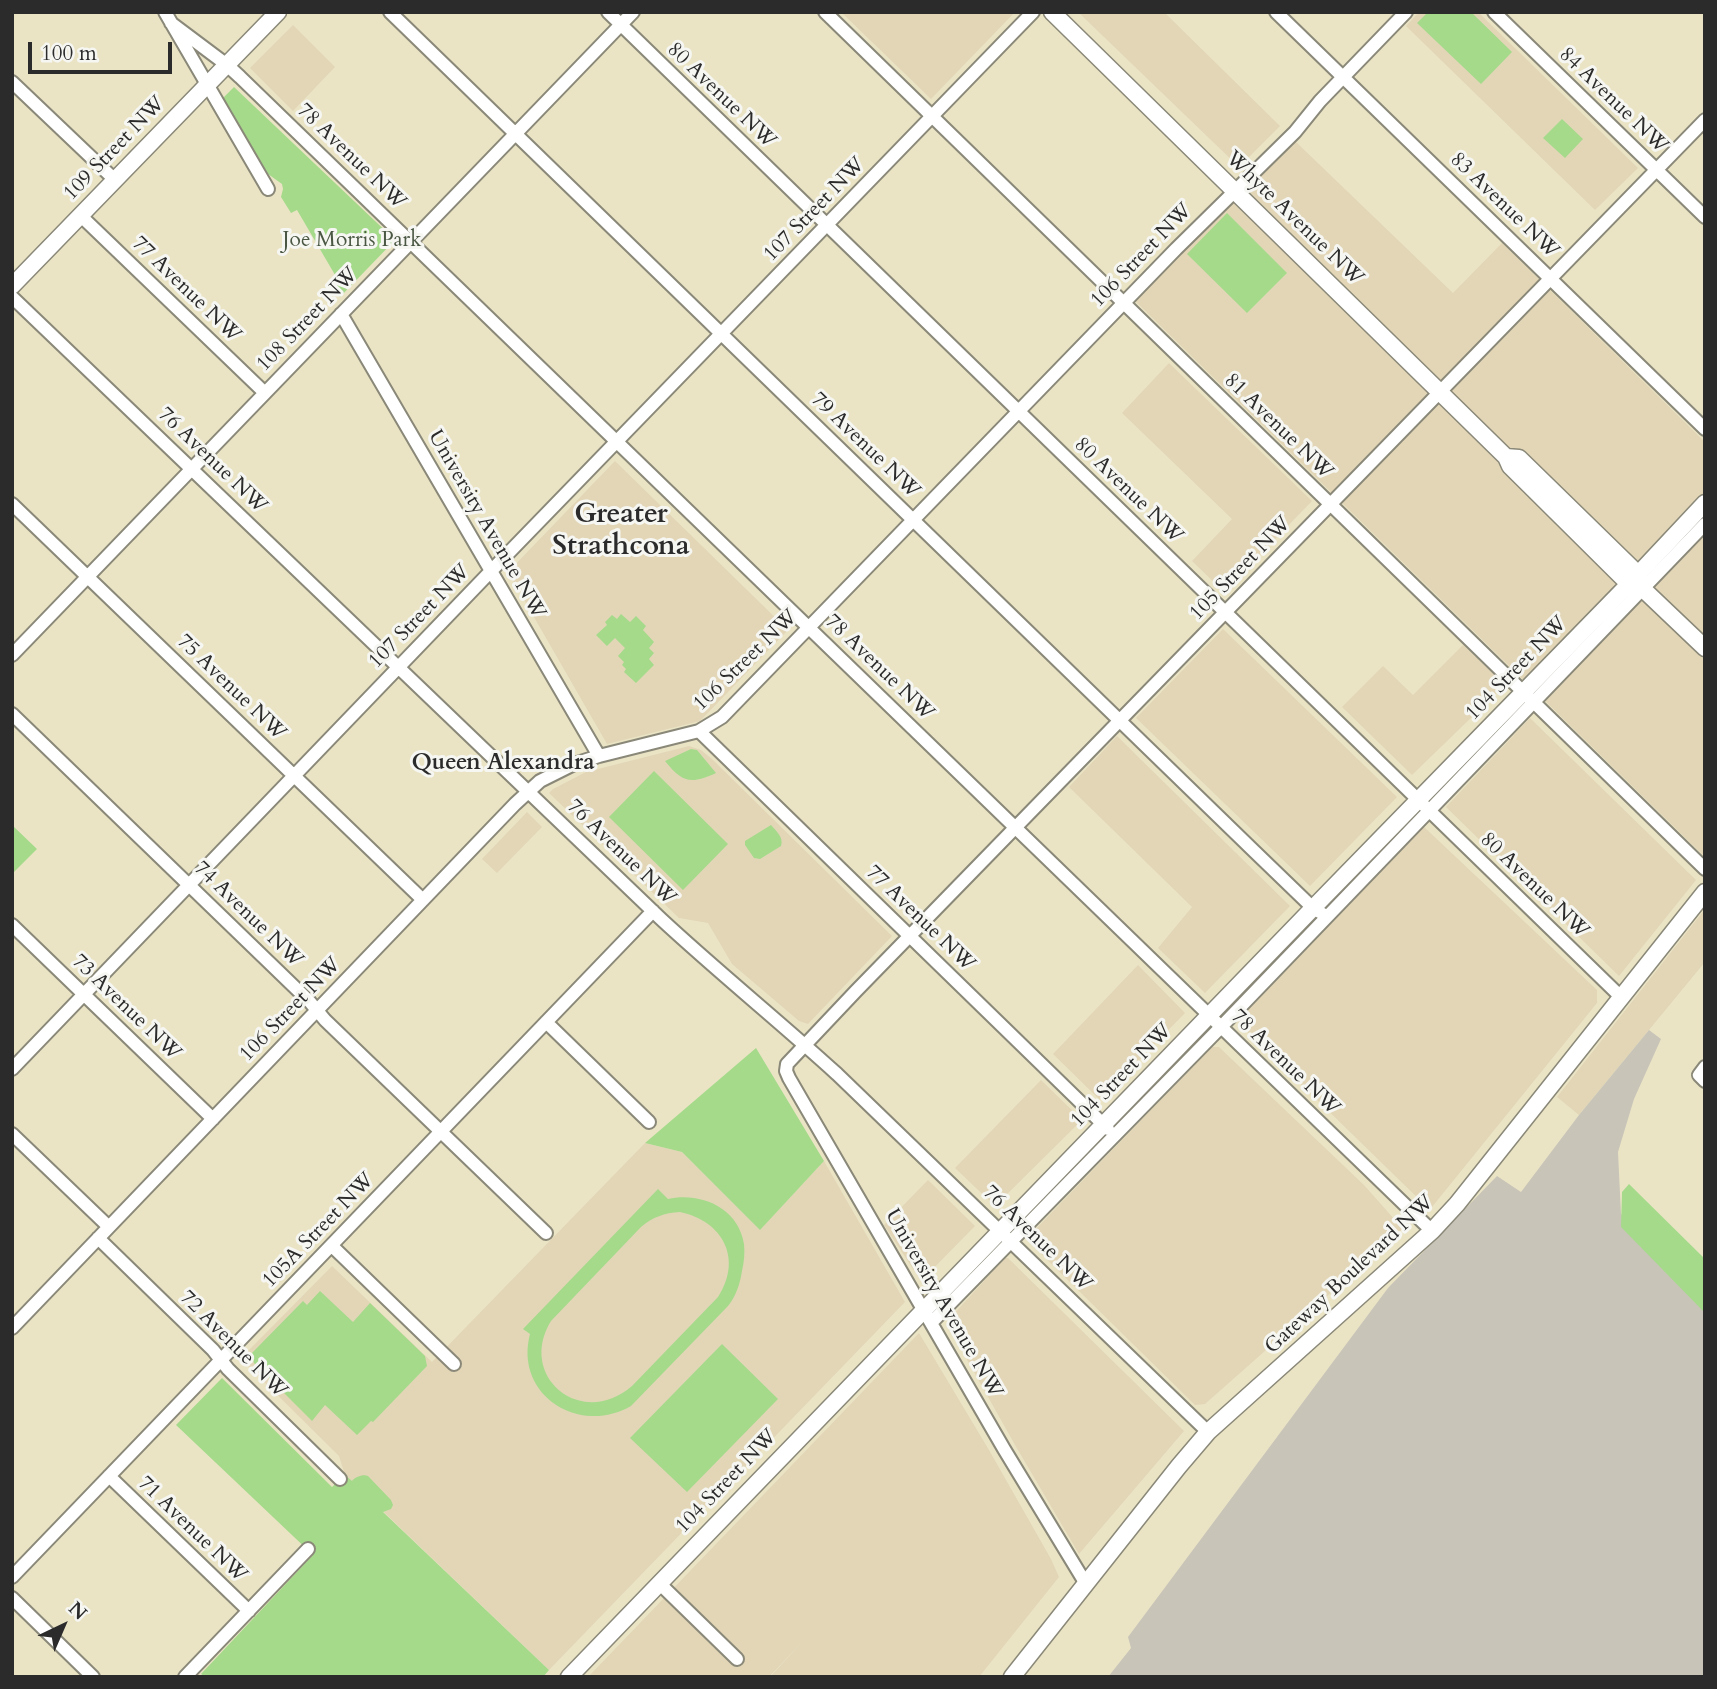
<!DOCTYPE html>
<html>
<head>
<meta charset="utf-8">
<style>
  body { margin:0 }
  #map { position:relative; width:1717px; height:1689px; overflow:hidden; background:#eae4c5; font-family:Cardo,serif }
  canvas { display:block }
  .frame { position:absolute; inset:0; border:14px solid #2b2b2b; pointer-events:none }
  .north { position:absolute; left:28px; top:1591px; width:70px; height:70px; -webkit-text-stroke:5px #f6f6f2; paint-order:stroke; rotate:44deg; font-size:19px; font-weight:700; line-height:28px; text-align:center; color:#2b2b2b }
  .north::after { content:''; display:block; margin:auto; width:24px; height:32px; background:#2b2b2b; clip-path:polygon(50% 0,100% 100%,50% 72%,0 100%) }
  .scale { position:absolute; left:28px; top:42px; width:144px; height:32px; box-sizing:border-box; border:4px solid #2b2b2b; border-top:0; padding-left:9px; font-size:21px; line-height:24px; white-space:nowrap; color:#2b2b2b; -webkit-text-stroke:5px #f6f6f2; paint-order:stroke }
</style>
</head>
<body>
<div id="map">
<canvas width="1717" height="1689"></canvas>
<div class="frame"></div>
<div class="north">N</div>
<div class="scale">100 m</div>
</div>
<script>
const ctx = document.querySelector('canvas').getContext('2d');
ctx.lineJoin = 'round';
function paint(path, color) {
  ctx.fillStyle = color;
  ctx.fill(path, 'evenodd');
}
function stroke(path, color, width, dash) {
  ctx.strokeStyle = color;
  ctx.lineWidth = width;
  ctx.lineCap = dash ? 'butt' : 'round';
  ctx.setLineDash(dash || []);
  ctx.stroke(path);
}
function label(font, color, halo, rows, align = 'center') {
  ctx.font = font + ' Cardo,serif';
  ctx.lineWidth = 6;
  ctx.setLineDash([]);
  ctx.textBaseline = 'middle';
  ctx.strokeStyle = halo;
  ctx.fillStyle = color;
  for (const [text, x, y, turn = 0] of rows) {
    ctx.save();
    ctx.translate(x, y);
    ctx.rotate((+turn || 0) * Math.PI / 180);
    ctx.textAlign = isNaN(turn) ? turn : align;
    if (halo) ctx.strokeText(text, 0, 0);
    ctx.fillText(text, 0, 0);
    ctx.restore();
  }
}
paint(new Path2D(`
  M841,12H1015L931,99Z
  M1078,12H1164L1280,126L1239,167Z
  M1419,12H1478L1638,168L1595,210L1406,26Z
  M293,25L335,67L293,111L250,68Z
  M1295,141L1453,293L1502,243L1705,442V857L1135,301Z
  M1169,363L1312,501L1224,592L1192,561L1232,519L1122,413Z
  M615,461L788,630L700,721L607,744L508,572Z
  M1223,629L1397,797L1310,886L1136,718Z
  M1463,645L1505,685L1412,775L1342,707L1383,666L1413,695Z
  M1530,718L1696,880L1619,976L1446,807Z
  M1117,736L1290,906L1205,993L1158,948L1192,907L1069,787Z
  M689,746L701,750L712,759L892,936L808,1024L799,1021L732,964L708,923L679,918L549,793L553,789L586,772Z
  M527,812L542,827L497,873L482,859Z
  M1423,826L1597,990V1003L1432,1207H1427L1235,1020Z
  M1705,909V962L1579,1115L1557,1097Z
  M1138,965L1185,1013L1100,1100L1053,1054Z
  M1212,1047H1219L1364,1185L1403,1229L1205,1404L1195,1405L1026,1239Z
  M1041,1080L1082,1120L995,1206L955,1168Z
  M645,1143L682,1152L760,1229L824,1161L905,1302L549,1670L345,1475L339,1456L245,1363V1354L332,1266L432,1362Z
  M928,1180L975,1226L921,1281L884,1225Z
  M1005,1258H1008L1184,1431L1079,1554L1015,1445L947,1324L950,1318Z
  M919,1333L989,1450L1051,1559L1059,1577L979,1677H770L804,1640L769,1677H588Z`), '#e2d6b7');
paint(new Path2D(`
  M1649,1030L1661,1039L1634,1099L1618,1152L1621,1214L1705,1299V1677H1108L1131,1648L1128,1637L1388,1288L1497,1176L1521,1192L1579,1115Z`), '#c8c4b8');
paint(new Path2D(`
  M1428,12H1471L1512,52L1481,84L1417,23Z
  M234,87L395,240L340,297L333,285L338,280L297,210L291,213L281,197L283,189L282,184L268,174L224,100V97Z
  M1562,119L1583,139L1565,158L1543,138Z
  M1227,213L1287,273L1247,313L1187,254Z
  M621,614L630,622L636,616L646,626L643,630L654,642L649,648L654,653L649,659L654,665L636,683L624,672L626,669L622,665L624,662L618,656L625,648L615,638L607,646L596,635L607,625L605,622L612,615L617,619Z
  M691,749L697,750L716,773C690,785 682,782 665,761Z
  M654,771L728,844L683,890L609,817Z
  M12,825L37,849L12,874Z
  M771,825C776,831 784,837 781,846L760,859L754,858L745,845V841Z
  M756,1048L824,1161L760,1230L682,1152L645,1143Z
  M1629,1184L1705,1259V1313L1621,1227L1622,1192Z
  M658,1189L668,1199C700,1192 738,1207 744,1244C745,1253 744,1262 742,1271C740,1284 736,1296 728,1306L631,1406C579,1436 514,1395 530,1334L523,1329ZM680,1212C723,1221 743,1259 718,1297L632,1386C581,1430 517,1376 551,1321L641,1227C653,1217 664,1213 680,1212Z
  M320,1291L353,1322L370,1303L425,1356L427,1366L373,1422L371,1421L357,1435L325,1405L312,1421L254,1363L251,1354L303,1301L307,1305Z
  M722,1344L778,1399L687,1492L630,1438Z
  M222,1378L332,1487L345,1475L352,1481C355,1477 363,1474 368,1476L391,1500L393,1505L391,1509L383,1512L549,1670L543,1677H205L201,1674L313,1555L176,1425Z`), '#a5da8b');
const minor = new Path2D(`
  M165,12L268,189
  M390,12L1255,852L1313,908L1326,916
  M608,12L1621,997
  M825,12L1705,869
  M1276,12L1705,429
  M1494,12L1705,217
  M171,23L227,65L240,77L1432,1231
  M12,82L115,180
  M80,215L265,393
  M12,297L661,919C718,972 779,1021 837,1074L1208,1432
  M341,314L599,756
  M12,504L423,900
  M12,655L633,12
  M12,714L310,1002L325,1020L546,1233
  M699,731L1108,1129
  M12,925L213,1119
  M546,1022L649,1122
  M1705,1067L1699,1075L1705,1081
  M12,1069L491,571L1033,12
  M12,1134L109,1227
  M98,1238L213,1350L228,1369L340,1479
  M332,1246L454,1364
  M931,1323L1221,1027L1705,524
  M12,1328L515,804L540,781L574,764L599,756L699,731L722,717L1176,249L1295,132L1320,101L1406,12
  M109,1476L249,1611
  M12,1577L653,911
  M659,1583L737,1659
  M1086,1584L1004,1449L789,1078L786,1071L787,1064L856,991L1705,120
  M12,1598L93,1677
  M185,1677L308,1549`);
const major = new Path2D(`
  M1052,12L1506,457L1510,466L1629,584L1643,589L1705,648
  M12,286L278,12
  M1506,457L1519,458L1638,574L1641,583
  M569,1677L1313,908L1629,584L1705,503
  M1012,1677L1179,1466L1208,1432L1432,1231L1457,1204L1705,892`);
stroke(minor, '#8a8878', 16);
stroke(major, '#8a8878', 19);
stroke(minor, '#fff', 12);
stroke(major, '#fff', 16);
label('21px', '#2b2b2b', '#f6f6f2', [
  ["80 Avenue NW",721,96,44],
  ["84 Avenue NW",1613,101,44],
  ["109 Street NW",115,149,-46],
  ["78 Avenue NW",351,157,44],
  ["83 Avenue NW",1504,206,44],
  ["107 Street NW",815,210,-46],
  ["Whyte Avenue NW",1294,219,44],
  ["106 Street NW",1142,256,-46],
  ["77 Avenue NW",186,290,44],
  ["108 Street NW",308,320,-46],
  ["81 Avenue NW",1278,427,44],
  ["79 Avenue NW",865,446,44],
  ["76 Avenue NW",212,461,44],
  ["80 Avenue NW",1128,491,44],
  ["University Avenue NW",486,525,60],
  ["105 Street NW",1241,569,-46],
  ["107 Street NW",420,617,-46],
  ["106 Street NW",746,661,-44],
  ["78 Avenue NW",879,668,44],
  ["104 Street NW",1517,669,-46],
  ["75 Avenue NW",231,688,44],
  ["76 Avenue NW",621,853,44],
  ["80 Avenue NW",1534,886,44],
  ["74 Avenue NW",248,915,44],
  ["77 Avenue NW",920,919,44],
  ["73 Avenue NW",126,1008,44],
  ["106 Street NW",291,1010,-46],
  ["78 Avenue NW",1285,1063,44],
  ["104 Street NW",1122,1076,-46],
  ["105A Street NW",319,1231,-46],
  ["76 Avenue NW",1037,1239,44],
  ["Gateway Boulevard NW",1350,1275,-43],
  ["University Avenue NW",943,1304,60],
  ["72 Avenue NW",233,1345,45],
  ["104 Street NW",727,1482,-46],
  ["71 Avenue NW",192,1530,44]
]);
label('21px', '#4a5743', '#f6f6f2', [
  ["Joe Morris Park",352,241]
]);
label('bold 23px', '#2b2b2b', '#f6f6f2', [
  ["Queen Alexandra",503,764]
]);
label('bold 28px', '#2b2b2b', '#f6f6f2', [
  ["Greater",621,516],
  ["Strathcona",621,548]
]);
</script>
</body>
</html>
